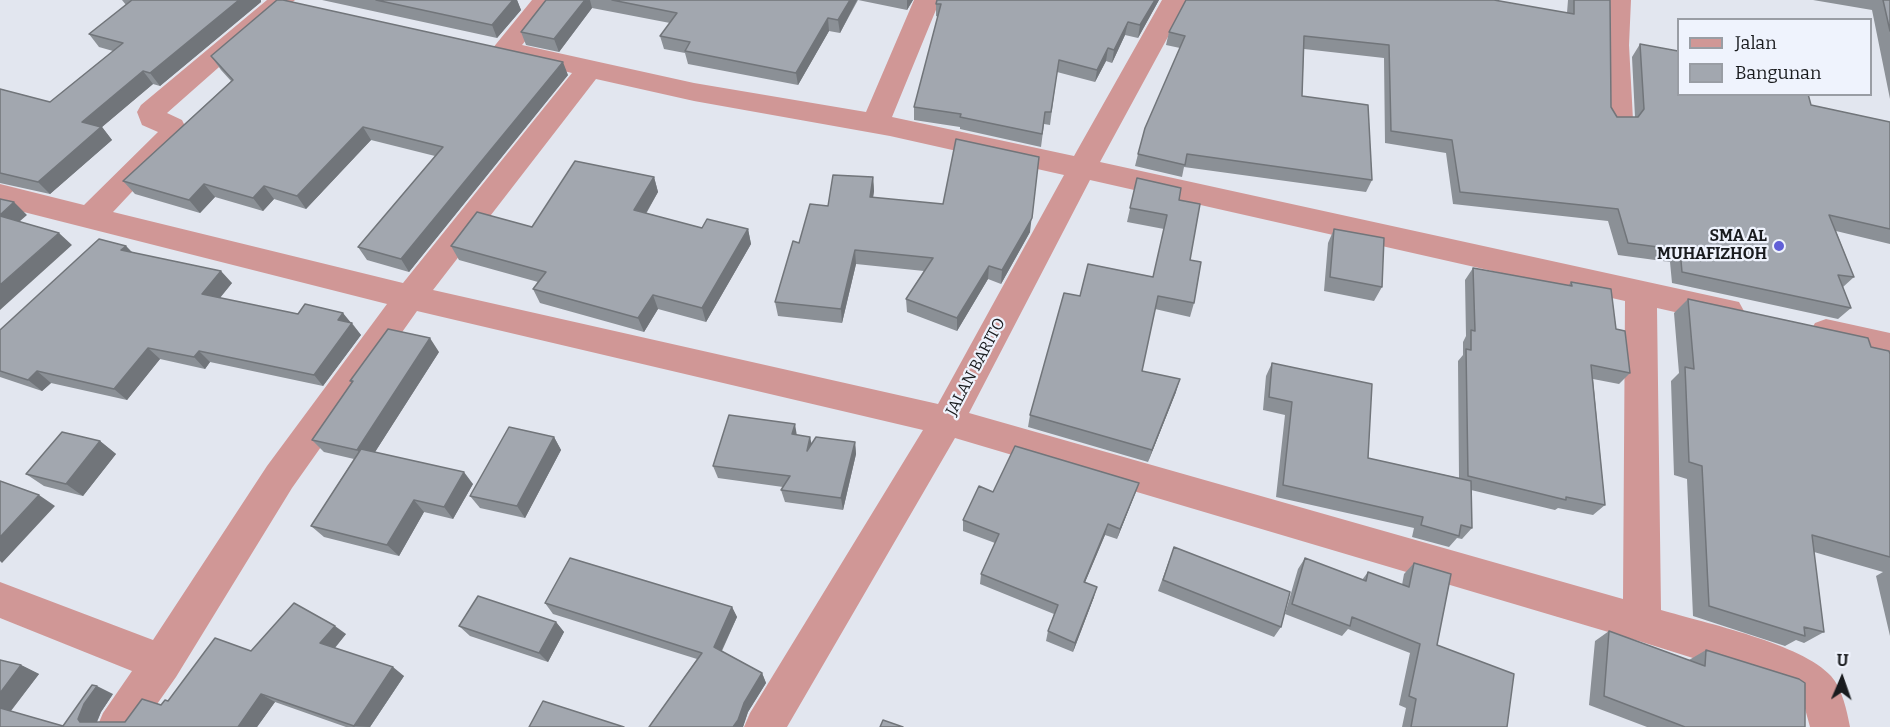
<!DOCTYPE html>
<html>
<head>
<meta charset="utf-8">
<style>
  body { margin:0 }
  #map { position:relative; width:1890px; height:727px; overflow:hidden; background:#e2e6ef; font-family:Bitter,serif }
  canvas { display:block }
  .legend { position:absolute; left:1677px; top:18px; width:195px; height:78px; box-sizing:border-box; background:#eff3fd; border:2px solid #999da4; margin:0; padding:8px 10px; list-style:none; font-size:18px; color:#191b1e }
  .legend li { display:flex; align-items:center; gap:12px; height:30px }
  .legend b { width:30px; border:2px solid #999da4 }
  .north { position:absolute; left:1812px; top:649px; width:60px; height:60px; -webkit-text-stroke:4px #eff3fd; paint-order:stroke; rotate:2deg; font-size:16px; font-weight:700; line-height:24px; text-align:center; color:#191b1e }
  .north::after { content:''; display:block; margin:auto; width:21px; height:27px; background:#191b1e; clip-path:polygon(50% 0,100% 100%,50% 72%,0 100%) }
</style>
</head>
<body>
<div id="map">
<canvas width="1890" height="727"></canvas>
<ul class="legend">
<li><b style="height:8px;background:#d09796"></b>Jalan</li>
<li><b style="height:16px;background:#a2a7af"></b>Bangunan</li>
</ul>
<div class="north">U</div>
</div>
<script>
const ctx = document.querySelector('canvas').getContext('2d');
ctx.lineJoin = 'round';
function paint(path, color) {
  ctx.fillStyle = color;
  ctx.fill(path, 'evenodd');
}
function stroke(path, color, width, dash) {
  ctx.strokeStyle = color;
  ctx.lineWidth = width;
  ctx.lineCap = dash ? 'butt' : 'round';
  ctx.setLineDash(dash || []);
  ctx.stroke(path);
}
function label(font, color, halo, rows, align = 'center') {
  ctx.font = font + ' Bitter,serif';
  ctx.lineWidth = 4.5;
  ctx.setLineDash([]);
  ctx.textBaseline = 'middle';
  ctx.strokeStyle = halo;
  ctx.fillStyle = color;
  for (const [text, x, y, turn = 0] of rows) {
    ctx.save();
    ctx.translate(x, y);
    ctx.rotate((+turn || 0) * Math.PI / 180);
    ctx.textAlign = isNaN(turn) ? turn : align;
    if (halo) ctx.strokeText(text, 0, 0);
    ctx.fillText(text, 0, 0);
    ctx.restore();
  }
}
paint(new Path2D(`
  M267,0H295L167,113L182,120L188,132L113,212L403,283L572,73L496,55L492,49L532,0H559L522,45L694,83L866,112L914,0H940L892,117L1074,156L1162,0H1188L1100,162L1739,302L1744,311L1739,320L1728,324L1657,308L1661,610C1705,623 1803,644 1831,676C1842,688 1847,711 1850,727H1810L1804,705L1782,686L1642,642L955,438L787,727H744L750,713L923,430L417,311L292,488L176,677L141,727H97L103,713L132,671L0,618V582L153,640L267,466L387,304L0,206V184L84,205L158,132L142,125L137,112L141,105ZM596,79L694,101L890,136L1064,175L938,404L433,290ZM1090,180L1625,301L1623,599L969,413Z
  M1605,0H1631L1629,45L1633,120L1629,127L1619,129L1609,127L1605,120L1603,45Z
  M1826,319L1890,333V359L1815,341L1810,332L1815,323Z`), '#d09796');
paint(new Path2D(`
  M122,0H261V2L160,86L153,84L102,127L112,140L50,194L0,183V89L50,102L113,51L99,47L89,34L126,5Z
  M322,0H517L521,10L497,38Z
  M546,0H913L907,10L858,0L840,33L829,31L798,85L688,64L685,53L664,49L660,36L670,23L592,8L559,52L526,45L521,32Z
  M1159,0L1138,38L1125,35L1112,63L1106,61L1095,82L1057,72L1050,125L1044,124L1041,147L960,129V127L914,120V107L938,17L936,16V4Z
  M1568,0H1610L1611,107L1617,117H1635L1632,57L1640,44L1811,105L1890,122V244L1836,231L1854,277L1843,287L1851,308L1838,319L1672,283L1670,262L1618,255L1608,221L1453,204L1446,153L1385,143L1384,58L1304,49L1302,96L1372,180L1366,192L1184,167L1182,177L1135,166L1138,154L1180,48L1166,45L1169,32L1567,13Z
  M1813,0H1890V99L1872,10Z
  M211,56L568,75L409,272L367,260L358,247L435,156L371,140L306,209L274,199L263,211L215,197L200,213L135,194L123,181L231,81L221,70Z
  M654,177L658,192L646,214L702,228L748,229L751,244L706,322L658,309L644,332L540,303L533,289L538,282L459,260L451,246L532,227Z
  M873,177L874,191L873,197L1030,232L1001,284L988,279L957,331L907,312L906,299L924,271L856,264L842,323L778,316L775,302L799,243L828,206Z
  M1137,178L1179,200L1190,260L1194,303L1190,317L1155,309L1142,371L1176,392L1148,462L1028,427L1030,415L1080,296L1153,277L1164,229L1127,222Z
  M1334,229L1382,287L1374,301L1324,291L1328,243Z
  M126,246L132,252L232,283L220,298L298,314L352,323L361,335L323,386L210,362L205,369L160,359L127,400L51,383L42,391L0,377V330Z
  M1473,268L1568,286L1571,282L1616,329L1630,373L1619,384L1593,379L1605,505L1593,515L1558,508L1555,510L1471,490L1472,528L1462,539L1457,538L1449,547L1412,537L1414,528L1276,497L1285,415L1263,410L1266,376L1272,363L1368,458L1459,478L1458,361L1463,355V342L1466,336L1465,280Z
  M1688,299L1871,347L1890,354V636L1876,576L1883,572L1814,552L1824,632L1804,643L1796,640L1785,646L1693,616L1687,479L1674,475L1671,381L1679,373L1674,313Z
  M439,352L375,452L473,484L453,519L424,512L399,556L324,537L311,526L354,459L324,452L312,440L352,382L350,381Z
  M797,435L812,444L855,442L856,454L843,510L785,502L781,490L783,487L718,478L713,466Z
  M554,437L561,450L525,518L480,508L470,496Z
  M100,441L116,454L83,496L44,486L26,474Z
  M1139,483L1117,539L1105,535L1085,582L1094,597L1073,652L1046,641L1048,631L1054,614L980,584L981,574L995,543L963,531V520Z
  M1174,547L1281,627L1274,637L1158,591Z
  M1305,558L1362,580L1368,572L1402,585L1404,574L1414,563L1437,645L1507,727H1402L1406,708L1399,705L1410,653L1348,629L1342,636L1285,614L1298,569Z
  M545,603L732,607L737,617L722,651L762,673L766,683L748,712L743,727H649L697,659L553,614Z
  M556,622L564,632L548,662L470,636L459,626Z
  M1609,631L1689,660L1706,650L1805,727H1647L1589,705L1595,641Z
  M346,634L335,648L404,676L370,727H346L275,702L257,727H0L21,665L39,674L11,711L63,726L113,694L101,712L97,722H125L161,705L251,651Z`), '#8b9096');
paint(new Path2D(`
  M239,0H261V2L160,86L150,73Z
  M513,0H517L521,10L497,38L492,25Z
  M585,0H590L592,8L559,52L554,39Z
  M850,0H857L840,33L838,20Z
  M907,0H913L907,10Z
  M1155,0H1159L1138,38L1140,25Z
  M828,18L829,31L798,85L796,73Z
  M1128,22L1125,35L1112,63L1114,50Z
  M1108,48L1106,61L1095,82L1097,70Z
  M563,62L568,75L409,272L401,259Z
  M143,71L153,84L102,127L112,140L50,194L38,182L82,122Z
  M363,127L371,140L306,209L297,196Z
  M1039,157L1030,232L1001,284L1002,270Z
  M654,177L658,192L639,225L634,210Z
  M873,177L874,191L871,211L870,197Z
  M204,184L215,197L200,213L189,200Z
  M264,186L274,199L263,211L253,198Z
  M14,202L27,215L12,228L0,217V215Z
  M748,229L751,244L706,322L702,308Z
  M59,233L72,245L0,310V285Z
  M126,246L137,258L121,250Z
  M855,250L856,264L842,323L841,309Z
  M989,266L988,279L957,331V318Z
  M221,271L232,283L213,306L202,294Z
  M653,295L658,309L644,332L638,318Z
  M343,313L361,335L323,386L314,375L338,320Z
  M430,338L439,352L368,463L357,450Z
  M148,348L160,359L127,400L114,389Z
  M199,351L210,362L205,369L194,357Z
  M37,371L51,383L42,391L28,380Z
  M1180,379L1176,392L1148,462L1152,450Z
  M795,424L797,436L792,434Z
  M554,437L561,450L525,518L517,506Z
  M810,437L813,449L807,451Z
  M100,441L116,454L83,496L66,484Z
  M855,442L856,454L843,510L841,498Z
  M464,472L473,484L453,519L444,507Z
  M1139,483L1135,494L1117,539L1120,529Z
  M39,495L55,506L2,563L0,561V537Z
  M414,500L424,512L399,556L387,545Z
  M1108,524L1105,535L1081,592L1084,582Z
  M1097,587L1094,597L1073,652L1075,643Z
  M732,607L737,617L719,656L714,647Z
  M556,622L564,632L548,662L539,653Z
  M335,626L346,634L332,651L320,643Z
  M21,665L39,674L9,713L0,709V693Z
  M393,667L404,676L370,727L354,726Z
  M762,673L766,683L748,712L743,727H733L744,703Z
  M97,686L113,694L101,712L95,726L80,722L78,719L84,704Z
  M261,694L275,702L257,727H238Z`), '#71757a');
const building = new Path2D(`
  M132,0H239L150,73L143,71L82,122L101,127L38,182L0,173V89L50,102L123,43L89,34Z
  M277,0H283L563,62L401,259L358,247L443,147L363,127L297,196L264,186L253,198L204,184L189,200L123,181L233,80L211,56Z
  M376,0H513L492,25Z
  M546,0H585L554,39L521,32Z
  M612,0H850L838,20L828,18L796,73L685,51L690,42L660,36L677,13Z
  M937,0H1155L1140,25L1128,22L1114,50L1108,48L1097,70L1059,60L1051,112H1045L1042,134L960,117L961,114L914,107L941,4H936Z
  M1186,0H1494L1574,14V0H1610L1611,107L1617,117H1638L1644,109L1640,44L1678,51V94H1808L1811,105L1890,122V229L1829,215L1854,277L1838,275L1851,308L1682,272L1680,250L1628,243L1618,209L1460,192L1452,140L1391,131L1389,45L1304,36L1302,96L1368,105L1372,180L1187,154L1185,165L1138,154L1145,128L1185,36L1169,32Z
  M1883,0H1890V31Z
  M956,139L1039,157L1032,218L1002,270L989,266L957,318L906,299L933,258L855,250L841,309L775,302L793,241L799,243L810,204L828,206L833,175L873,177L870,197L943,204Z
  M575,161L654,177L634,210L702,228L707,219L748,229L702,308L653,295L638,318L533,289L546,272L451,246L477,212L532,227Z
  M1137,178L1181,188L1179,200L1200,204L1190,260L1201,262L1194,303L1158,296L1142,371L1180,379L1152,450L1030,415L1064,293L1080,296L1088,264L1153,277L1167,215L1130,208Z
  M0,199L14,202L0,215Z
  M0,216L59,233L0,285Z
  M1334,229L1384,238L1382,287L1330,277Z
  M99,239L126,246L121,250L221,271L202,294L298,314L305,304L343,313L338,320L352,323L314,375L199,351L194,357L148,348L114,389L37,371L28,380L0,371V330Z
  M1473,268L1572,286L1571,282L1611,289L1616,329L1625,331L1630,373L1591,365L1605,505L1566,497V500L1468,476L1466,349L1471,350V330L1475,331Z
  M1688,299L1868,338L1871,347L1889,351L1890,354V557L1812,535L1824,632L1804,627L1805,636L1709,606L1702,466L1689,462L1685,367L1694,369Z
  M388,329L430,338L357,450L312,440L353,381H350Z
  M1272,363L1372,384L1368,458L1471,481L1472,528L1461,525L1459,536L1421,525L1423,517L1283,485L1292,402L1269,397Z
  M729,415L795,424L792,434L810,437L807,451L816,437L855,442L841,498L781,490L790,476L713,466Z
  M509,427L554,437L517,506L470,496Z
  M62,432L100,441L66,484L26,474Z
  M1015,446L1139,483L1120,529L1108,524L1084,582L1097,587L1075,643L1048,631L1058,605L981,574L999,534L963,520L979,486L993,492Z
  M361,449L464,472L444,507L414,500L387,545L311,526Z
  M0,481L39,495L0,537Z
  M1174,547L1290,592L1281,627L1163,580Z
  M570,558L732,607L714,647L762,673L744,703L738,720L733,727H649L702,653L545,603Z
  M1305,558L1366,581L1368,572L1409,587L1414,563L1451,574L1437,645L1514,674L1507,727H1411L1416,699L1409,696L1420,644L1352,617L1350,626L1292,604Z
  M478,596L556,622L539,653L459,626Z
  M294,603L335,626L320,643L393,667L354,726L261,694L238,727H0V708L63,726L92,685L97,686L84,704L78,719L80,722H125L142,699L161,705L165,700L168,701L215,638L251,651Z
  M1609,631L1705,666L1706,650L1799,679L1805,683V727H1685L1604,696Z
  M0,660L21,665L0,693Z
  M543,701L624,727H529Z
  M883,720L903,727H880Z`);
paint(building, '#a2a7af');
stroke(building, '#71757a', 1.5);
for (const [x, y, r, color] of [
  [1779,246,6,"#615fd7"]
]) {
  const dot = new Path2D();
  dot.arc(x, y, r, 0, 2 * Math.PI);
  ctx.fillStyle = color;
  ctx.fill(dot);
  stroke(dot, '#eff3fd', 2);
}
label('bold 16px', '#191b1e', '#eff3fd', [
  ["SMA AL",1767,237],
  ["MUHAFIZHOH",1767,255]
], 'right');
label('16px', '#191b1e', '#eff3fd', [
  ["JALAN BARITO",976,367,-62]
]);
</script>
</body>
</html>
